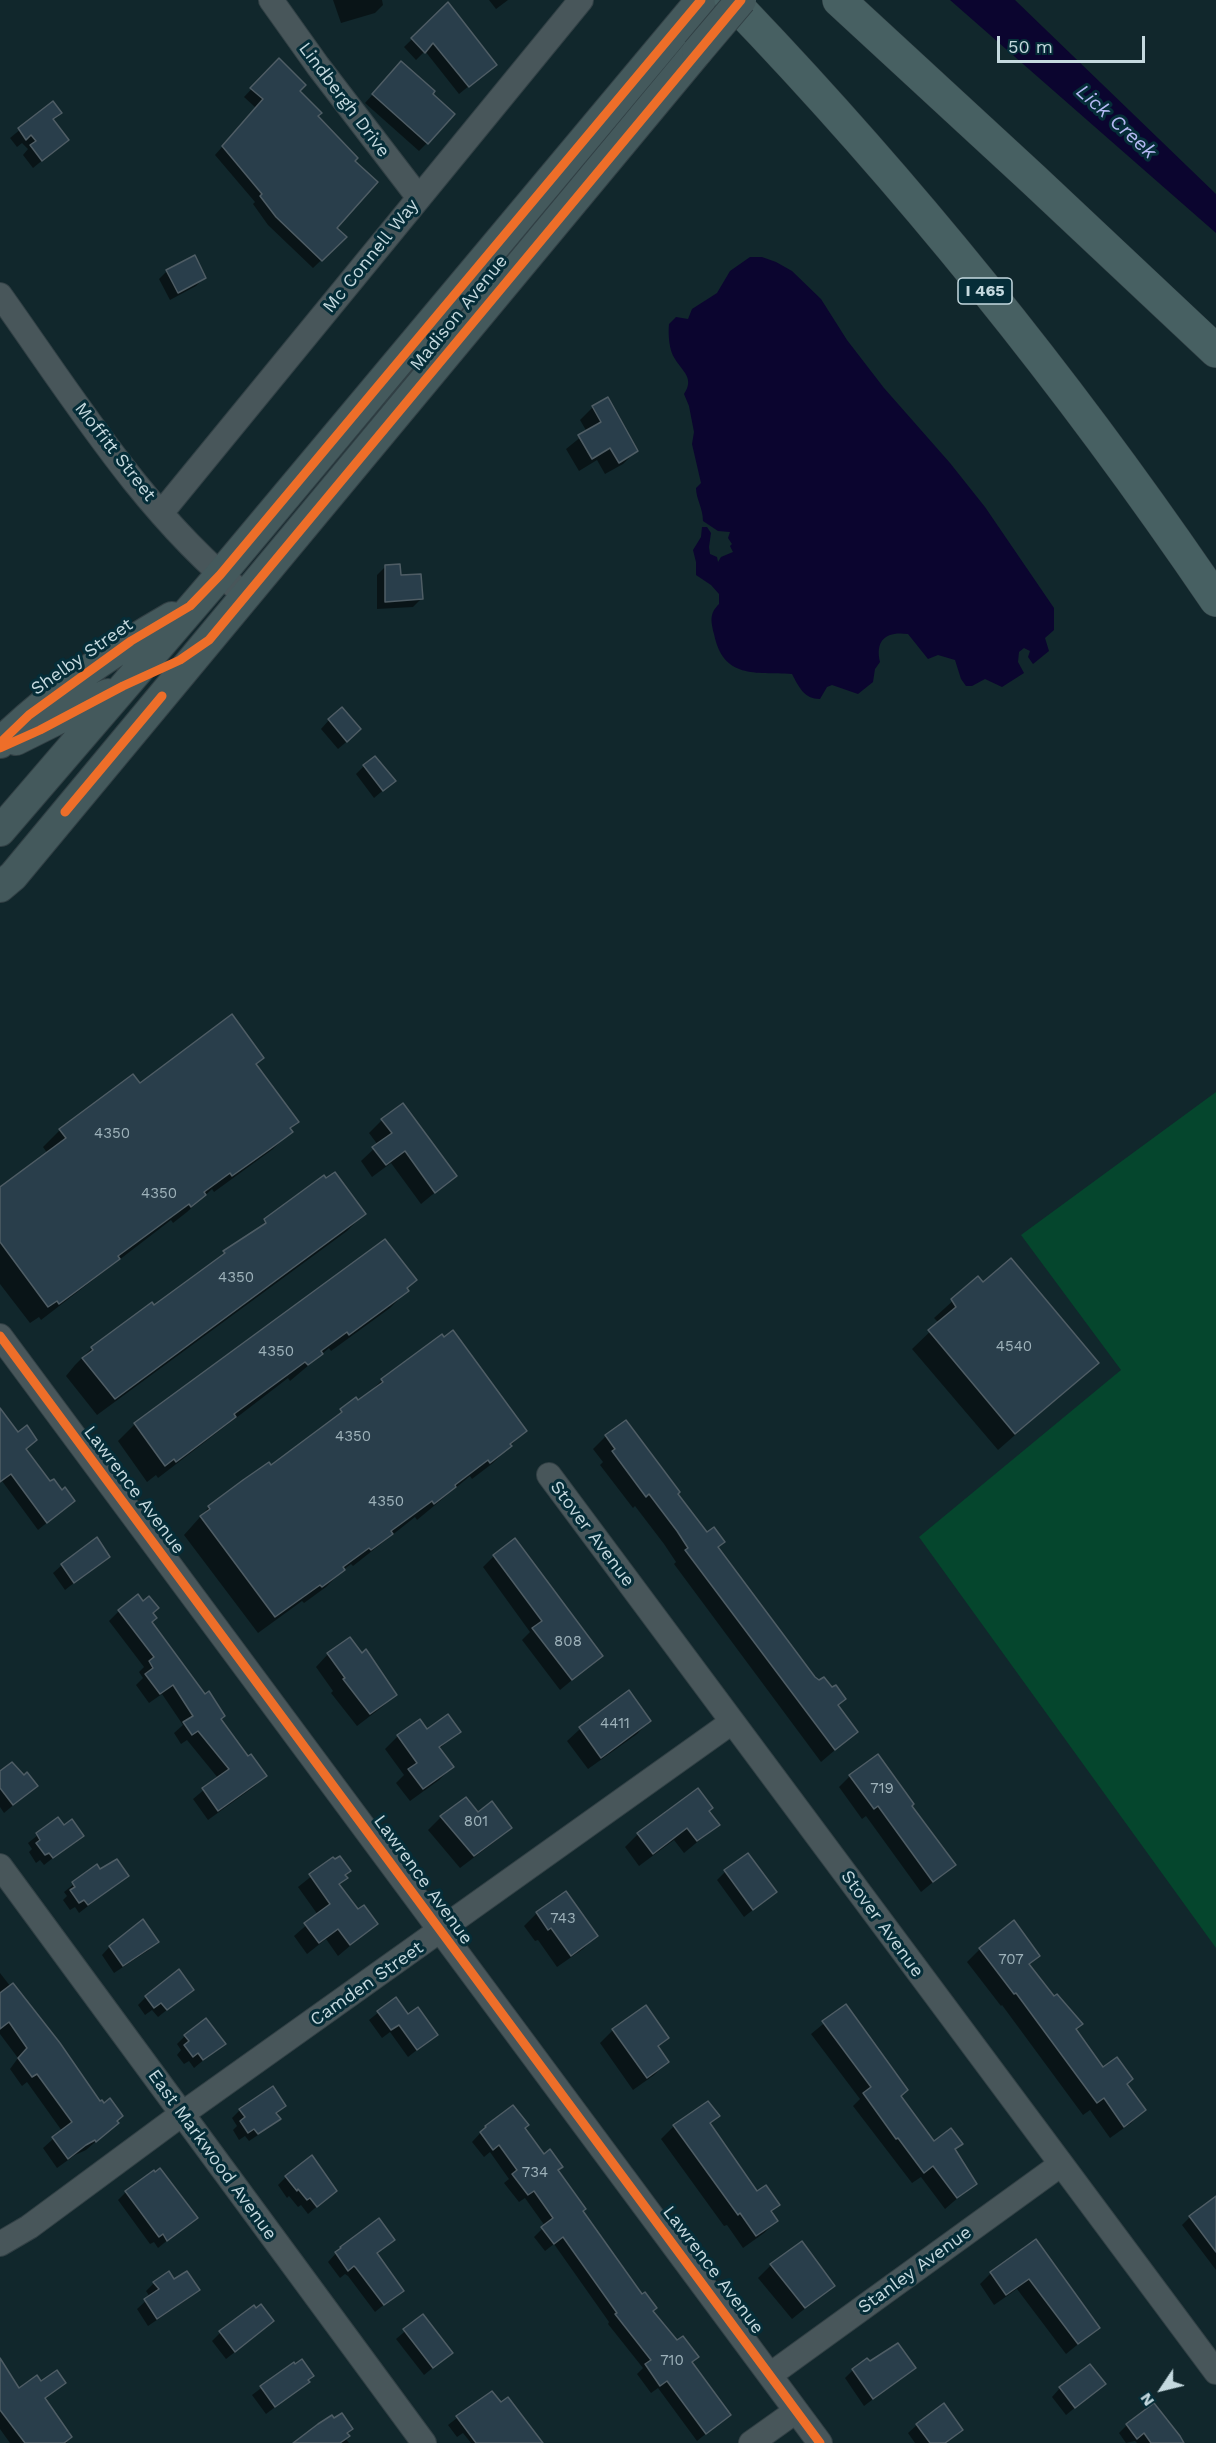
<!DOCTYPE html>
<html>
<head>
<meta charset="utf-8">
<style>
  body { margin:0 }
  #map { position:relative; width:1216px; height:2443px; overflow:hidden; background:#11272c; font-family:"Work Sans",sans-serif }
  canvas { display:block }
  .north { position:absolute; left:1132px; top:2359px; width:60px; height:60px; -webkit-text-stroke:4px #052d38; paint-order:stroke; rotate:235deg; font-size:16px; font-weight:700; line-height:24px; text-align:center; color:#c5d9df }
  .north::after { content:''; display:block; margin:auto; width:21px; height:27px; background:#c5d9df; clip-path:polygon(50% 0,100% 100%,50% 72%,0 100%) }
  .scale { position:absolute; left:997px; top:36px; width:148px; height:27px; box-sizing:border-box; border:3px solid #c5d9df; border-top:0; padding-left:8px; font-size:18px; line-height:21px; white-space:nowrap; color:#c5d9df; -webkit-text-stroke:4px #052d38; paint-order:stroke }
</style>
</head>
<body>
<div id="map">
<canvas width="1216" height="2443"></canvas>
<div class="north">N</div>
<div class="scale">50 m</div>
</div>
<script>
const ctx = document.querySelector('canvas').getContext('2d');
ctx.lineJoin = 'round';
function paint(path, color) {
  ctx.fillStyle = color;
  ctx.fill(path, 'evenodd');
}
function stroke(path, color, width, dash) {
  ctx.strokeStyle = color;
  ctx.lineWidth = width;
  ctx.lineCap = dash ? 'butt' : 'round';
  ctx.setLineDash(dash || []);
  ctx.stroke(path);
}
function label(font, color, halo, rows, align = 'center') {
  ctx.font = font + ' "Work Sans",sans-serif';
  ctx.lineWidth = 6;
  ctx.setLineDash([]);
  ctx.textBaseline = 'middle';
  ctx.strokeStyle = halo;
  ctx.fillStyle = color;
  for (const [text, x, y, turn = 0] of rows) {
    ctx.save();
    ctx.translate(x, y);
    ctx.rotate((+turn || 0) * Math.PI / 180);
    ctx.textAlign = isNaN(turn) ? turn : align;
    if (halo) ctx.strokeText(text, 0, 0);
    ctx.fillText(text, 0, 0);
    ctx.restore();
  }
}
paint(new Path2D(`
  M1216,1092V1948L919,1537L1121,1370L1021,1235Z`), '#05462d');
paint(new Path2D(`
  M950,0H1015L1216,194V233Z
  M750,257H762L776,262L792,271L821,299L847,340L884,388L950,463L985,507L1054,608V630L1045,638L1049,651L1033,664L1028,657L1030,651L1024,648L1019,652L1018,662L1024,673L1002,687L985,679L972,686H966L961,679L955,660L938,655L928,659L908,634C886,631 875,640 880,662L875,669L873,682L858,694L832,685L827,687L820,699C804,699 799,687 792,674C755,672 723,679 714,634C711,621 709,614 719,604V594L711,585L696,575V562L693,550L701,537L702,527H707L711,533L709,547L710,554L717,557L718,562L721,557L733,552L730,546L732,544L728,538L730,532L718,531L703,521C703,508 696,499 696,488L701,483L692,444L694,432L689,406L684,394C695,378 682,371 675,359C669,351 668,334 669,324L676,317L688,319L692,309L717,293L730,271Z`), '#0b052f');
paint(new Path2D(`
  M333,0H382L383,5L375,13L341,23Z
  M489,0H508L496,9Z
  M448,4L495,65L459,94L425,51L416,60L404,47Z
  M279,60L316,116L335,228L345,237L313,268L268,225L253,204L255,202L215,155L256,108L244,97Z
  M393,72L427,143L419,151L365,103Z
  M52,103L60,113L52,120L67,140L33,168L23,155L28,149L22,143L17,147L10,138Z
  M167,271L204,278L196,286L170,300L159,279Z
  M608,399L636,451L623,464L605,474L597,460L579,471L566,449L587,432L580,420L592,408Z
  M386,566L421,599L413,607L377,609V575Z
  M329,720L351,738L338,749L321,729Z
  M364,766L394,781L374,798L356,774Z
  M255,1065L297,1122L289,1130L291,1131L273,1149L214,1192L212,1189L187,1212L173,1223L171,1220L41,1320L39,1317L30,1323L0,1284V1189L48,1154L43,1147L60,1130L139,1085Z
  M382,1120L455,1176L421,1204L391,1163L372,1177L361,1161L378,1145L369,1133Z
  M324,1177L364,1214L347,1231L97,1415L66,1376L75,1365L92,1348L154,1308Z
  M385,1241L415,1280L406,1289L407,1291L390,1308L331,1351L329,1348L290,1381L288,1378L158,1478L156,1475L147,1482L118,1441L135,1424Z
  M978,1278L983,1284L1097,1363L998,1450L912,1349L939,1323L934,1318Z
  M382,1380L525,1431L493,1463L472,1479L470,1476L417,1520L415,1517L353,1566L351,1564L343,1570L326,1587L304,1603L302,1601L258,1633L184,1535L209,1507L268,1464L270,1467L323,1428L355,1400L357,1402L366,1396Z
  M0,1411L17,1434L36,1440L25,1450L50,1483L73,1501L38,1530L2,1481L0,1483Z
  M606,1436L676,1494L856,1732L821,1762L674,1564L676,1562L664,1544L635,1506L633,1508L600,1465L603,1462L593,1449Z
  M108,1556L65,1590L53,1573L62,1565Z
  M494,1556L601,1656L560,1690L522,1640L530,1632L483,1567Z
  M119,1611L151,1614V1622L247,1758L265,1776L255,1786L208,1820L193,1799L218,1778L187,1740L181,1744L174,1733L183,1725L162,1694L149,1703L136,1685L143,1678L139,1672L144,1667L109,1621Z
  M328,1654L395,1695L382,1707L357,1726L331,1693L333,1691L316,1667Z
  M628,1693L649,1721L637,1734L588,1769L567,1741L580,1729Z
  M427,1731H459L439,1749L452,1767L439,1780L410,1801L396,1783L404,1775L385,1749L398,1736Z
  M0,1772L36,1786L4,1813L0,1807Z
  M850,1776L910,1806L954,1865L921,1892L866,1816L862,1819L839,1787Z
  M708,1811L718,1825L684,1853L674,1840L639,1866L625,1847L638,1834Z
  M478,1814L510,1827L497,1840L460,1868L428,1830L441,1817Z
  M58,1819L64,1827L82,1835L44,1865L40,1860L36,1863L29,1852L32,1849L28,1843Z
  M333,1859L349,1871L338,1885L358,1911L376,1924L338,1956L326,1939L307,1954L294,1936L318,1915L298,1887Z
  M97,1866L100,1871L127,1876L79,1913L75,1907L70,1910L63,1900L67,1896L64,1892Z
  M725,1872L775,1892L744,1917L717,1880Z
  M565,1893L596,1936L583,1949L557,1967L538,1940L535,1941L524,1926L537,1913Z
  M142,1921L157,1941L149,1950L114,1973L102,1955L115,1941Z
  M980,1949L1038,1955L1028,1965L1103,2069L1125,2084L1144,2110L1131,2123L1110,2138L1090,2110L1083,2115L1002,2005L1001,2006L967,1962Z
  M0,1973L117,2123L86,2150L75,2155L57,2168L43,2148L62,2131L27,2082L22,2086L10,2069L18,2058L0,2034Z
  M192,1990L158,2017L152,2010L145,2015L138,2005L146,1997Z
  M395,1999L408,2016L436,2035L408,2057L390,2032L382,2038L369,2020Z
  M845,2006L900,2097L933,2143H961L954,2150L975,2183L945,2209L921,2177L912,2183L853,2106L860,2099L811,2034Z
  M646,2007L667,2038L657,2048L667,2062L654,2075L633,2090L600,2043L613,2030Z
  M185,2036L224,2043L194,2068L189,2061L184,2064L177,2055L181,2050L177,2044Z
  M284,2106L276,2115L279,2119L270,2127L249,2141L245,2136L239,2140L233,2130L237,2126L232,2118L240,2110Z
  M718,2116L709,2125L757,2193L778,2205L770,2212L776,2221L764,2233L743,2248L727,2225L724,2226L661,2139L674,2126Z
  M486,2127L523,2128L557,2171L581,2212L652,2311L677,2343L697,2357L691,2363L729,2415L697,2441L658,2388L651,2393L637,2374L643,2368L608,2324L609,2322L554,2244L545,2251L534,2237L545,2226L525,2198L519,2202L504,2183L509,2179L490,2152L484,2157L472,2142Z
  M286,2177L335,2191L308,2214L301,2205L298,2207L289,2196L287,2198L278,2185Z
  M126,2192L196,2217L158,2248L154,2242L150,2244L118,2200Z
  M1216,2201V2270L1182,2225L1190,2217Z
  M393,2240L376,2254L402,2290L375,2312L348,2276L345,2274L340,2278L328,2262L341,2248Z
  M1035,2241L1098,2328L1066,2354L1017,2289L994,2305L980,2284L991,2273Z
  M771,2265L833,2286L792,2319L758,2278Z
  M174,2281L198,2290L189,2298L148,2326L137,2309L150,2297L146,2291L154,2283Z
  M256,2310L264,2329L226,2359L212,2341L220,2333Z
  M423,2316L451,2353L424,2375L396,2339Z
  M0,2361L18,2390L41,2383H64L44,2399L67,2443H10L0,2429Z
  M870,2363L914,2368L864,2406L845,2378L853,2370Z
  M293,2364L308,2382L266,2414L252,2395Z
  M1104,2384L1066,2415L1052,2397L1060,2388Z
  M484,2397L485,2398L541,2443H471L463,2433L457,2437L448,2425Z
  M917,2425L961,2429L946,2443H915L908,2433Z
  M1127,2425L1182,2443H1137L1135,2441L1126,2443L1119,2433Z
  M346,2434L345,2438L349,2443H297Z`), '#0007');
const building = new Path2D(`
  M448,2L497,65L469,87L433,43L425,53L411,38Z
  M279,58L306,85L300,91L322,113L318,116L358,158L355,161L378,182L337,228L347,237L322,261L276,217L260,196L262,194L222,146L263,99L250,88Z
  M401,61L435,91L433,94L455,114L428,144L372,94Z
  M53,101L62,113L53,119L69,140L42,161L30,145L36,141L31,135L26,140L18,128Z
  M195,255L206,278L178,293L166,270Z
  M608,397L638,451L619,463L610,448L592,459L578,435L601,422L592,406Z
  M400,564L401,575L421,574L423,599L385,602V565Z
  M342,707L361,729L347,742L328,719Z
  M375,756L396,781L383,791L363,765Z
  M232,1014L264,1058L256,1064L299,1122L290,1128L293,1132L270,1149L232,1176L230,1173L204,1192L206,1195L191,1207L189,1204L118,1256L120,1259L59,1304L57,1301L48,1307L0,1242V1187L66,1138L59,1129L133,1074L140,1083Z
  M403,1103L457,1176L435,1193L405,1151L386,1165L372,1147L392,1133L381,1119Z
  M335,1172L366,1214L115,1399L82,1358L93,1350L91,1347L152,1302L154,1305L225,1253L223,1251L266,1223L264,1219L324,1175L326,1178Z
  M385,1239L417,1280L407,1288L409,1291L349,1335L347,1332L321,1351L323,1354L308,1365L305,1362L234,1414L236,1417L176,1462L174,1459L165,1466L134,1423Z
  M1011,1258L1099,1363L1015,1434L928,1330L956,1307L951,1299L978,1276L983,1282Z
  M453,1330L527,1431L510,1444L512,1446L490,1463L488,1460L455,1485L456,1487L434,1504L432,1501L391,1531L393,1534L371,1550L369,1548L343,1567L345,1570L322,1587L320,1585L275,1617L200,1516L210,1509L208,1506L243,1480L269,1462L271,1465L342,1412L340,1409L356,1397L358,1400L383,1382L381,1379L442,1334L444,1337Z
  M0,1408L18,1432L27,1425L37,1440L26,1449L50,1481L54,1479L62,1490L65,1487L75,1501L47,1523L11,1474L0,1482Z
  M626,1420L680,1492L678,1494L707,1532L714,1527L725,1542L718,1547L815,1677L819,1680L824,1677L832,1687L836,1685L846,1699L838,1705L858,1732L835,1750L685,1550L688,1548L677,1531L649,1494L646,1497L612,1451L615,1449L605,1435Z
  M97,1537L110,1557L74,1583L61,1564Z
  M515,1538L603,1656L572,1680L532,1628L542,1621L493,1555Z
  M138,1594L143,1601L149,1596L159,1608L153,1613L157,1618L152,1622L205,1694L209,1691L225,1716L221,1719L248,1756L251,1754L267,1776L218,1811L202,1788L229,1769L198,1731L192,1735L183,1722L193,1716L173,1685L160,1694L145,1674L153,1668L149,1661L154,1657L118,1610Z
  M350,1637L362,1653L366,1649L397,1695L370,1714L343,1679L345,1678L327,1653Z
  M629,1690L651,1721L601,1758L579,1727Z
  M448,1714L461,1732L439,1747L454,1767L423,1789L408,1769L417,1763L397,1735L420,1719L427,1729Z
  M878,1754L914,1804L912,1806L956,1865L933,1882L878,1806L874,1809L849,1775Z
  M12,1762L24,1775L27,1772L38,1786L13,1805L0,1788V1771Z
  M698,1788L713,1808L709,1811L720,1825L697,1841L687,1828L653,1854L637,1833Z
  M466,1797L478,1812L492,1801L512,1828L474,1856L440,1816Z
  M58,1817L64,1825L72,1819L84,1836L53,1858L49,1853L45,1855L36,1843L40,1840L36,1833Z
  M748,1853L777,1892L753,1910L724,1870Z
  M340,1856L351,1871L345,1875L348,1878L339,1884L358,1909L364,1905L378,1924L350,1945L338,1929L319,1943L304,1923L330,1904L309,1874L333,1857L335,1859Z
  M117,1859L129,1876L88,1905L84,1900L79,1903L70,1890L75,1887L72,1882L97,1864L100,1869Z
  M566,1891L598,1936L571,1956L551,1928L548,1930L536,1912Z
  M143,1919L159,1942L123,1966L109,1946Z
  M1014,1920L1040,1956L1029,1964L1054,1996L1057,1994L1083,2024L1076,2029L1103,2067L1117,2057L1133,2079L1127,2084L1146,2110L1124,2127L1104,2098L1097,2103L1016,1993L1014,1994L979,1948Z
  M179,1969L194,1990L167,2010L161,2003L154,2008L145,1996Z
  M13,1983L60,2043L100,2101L102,2100L104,2103L110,2098L123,2116L117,2121L119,2123L96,2142L95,2140L86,2145L68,2159L52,2137L72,2122L37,2074L32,2077L18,2058L27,2048L9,2022L0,2029V1993Z
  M396,1997L408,2014L418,2007L438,2035L417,2050L399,2025L391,2030L377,2011Z
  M846,2004L908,2090L901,2096L934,2141L951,2128L963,2144L955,2149L977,2184L957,2198L933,2166L924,2173L898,2138L896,2139L863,2093L871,2087L822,2021Z
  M646,2005L669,2038L658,2046L669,2062L647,2078L612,2029Z
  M206,2018L226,2044L203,2060L198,2053L193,2057L184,2045L189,2041L184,2035Z
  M273,2086L286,2106L276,2113L281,2119L258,2134L254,2129L248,2133L240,2121L245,2117L239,2109Z
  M708,2101L720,2116L710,2123L757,2191L766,2185L780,2205L771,2211L778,2221L756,2236L740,2213L738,2215L673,2125Z
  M513,2105L529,2125L525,2128L544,2154L550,2149L563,2167L558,2170L586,2209L583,2211L642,2294L645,2292L657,2308L653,2311L677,2340L683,2336L699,2357L692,2362L731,2415L706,2434L667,2381L660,2386L645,2364L651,2360L615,2314L617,2313L563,2237L554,2244L541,2227L553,2218L534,2191L528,2195L512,2174L517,2170L499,2145L493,2150L480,2132L486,2127L485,2126Z
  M312,2155L337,2191L317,2207L310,2198L307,2200L298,2189L297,2191L285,2176Z
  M160,2168L198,2218L167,2241L163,2234L159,2237L125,2191L154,2170L155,2172Z
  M1216,2196V2252L1189,2216Z
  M379,2218L395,2240L377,2253L404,2291L384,2305L356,2268L354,2266L348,2271L335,2252L341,2248L340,2247Z
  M1036,2239L1100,2328L1078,2344L1029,2279L1006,2295L990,2272Z
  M802,2241L835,2286L805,2308L770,2264Z
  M169,2271L174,2279L187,2271L200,2290L157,2319L144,2299L159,2289L153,2282Z
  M261,2304L274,2321L235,2352L219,2331L254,2305L256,2308Z
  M423,2314L453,2353L433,2368L403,2329Z
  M898,2343L916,2368L873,2399L852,2369L867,2358L870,2361Z
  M0,2358L19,2388L37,2375L41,2381L57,2370L66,2383L45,2398L72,2437L64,2443H25L0,2410Z
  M302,2359L314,2376L308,2380L310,2382L275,2407L260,2386L294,2362L295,2364Z
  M1090,2364L1106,2384L1075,2408L1059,2387Z
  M492,2391L501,2402L508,2397L543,2443H476L456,2416Z
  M944,2403L963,2430L945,2443H930L916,2424Z
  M1154,2403L1180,2436L1184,2443H1151L1144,2433L1137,2439L1126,2424Z
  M342,2413L353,2429L347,2433L350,2436L340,2443H293L318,2424L332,2415L334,2418Z`);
paint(building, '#293e4b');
stroke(building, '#4f5d65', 1.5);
const minor = new Path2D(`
  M271,0L318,66L419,198
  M0,295C74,399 145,515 245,595
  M162,512L581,0
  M0,1336L820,2443
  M549,1475L1216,2372
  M0,1866L424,2443
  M0,2244L29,2227L182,2114L732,1722
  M770,2375L1060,2165
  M751,2443L796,2411`);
const major = new Path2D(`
  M16,740L108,694
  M0,743C50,694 111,652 172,617
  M0,831L220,575L701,0
  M0,887L13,876L697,52`);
const highway = new Path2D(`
  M731,0C909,185 1072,388 1216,600
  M839,0L1033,179L1216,351`);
stroke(minor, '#324045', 26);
stroke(major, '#324045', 32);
stroke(highway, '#324045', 34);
stroke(minor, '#48565a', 24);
stroke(major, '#44595c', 30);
stroke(highway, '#476062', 33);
const majorBridge = new Path2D(`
  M697,52L741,0`);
stroke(majorBridge, '#324045', 32, []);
stroke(majorBridge, '#44595c', 30);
stroke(new Path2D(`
  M0,743L29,715L131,641L190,606L220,575L701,0
  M0,748L40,730L123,686L180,660L209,640L741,0
  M65,812L162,696
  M0,1336L820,2443`), '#ee6e29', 9);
label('15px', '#9eb2ba', null, [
  ["4350",112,1134],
  ["4350",159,1194],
  ["4350",236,1278],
  ["4540",1014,1347],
  ["4350",276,1352],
  ["4350",353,1437],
  ["4350",386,1502],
  ["808",568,1642],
  ["4411",615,1724],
  ["719",882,1789],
  ["801",476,1822],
  ["743",563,1919],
  ["707",1011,1960],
  ["734",535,2173],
  ["710",672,2361]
]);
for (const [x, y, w] of [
  [985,291,54]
]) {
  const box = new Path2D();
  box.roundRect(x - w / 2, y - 13, w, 26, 4.5);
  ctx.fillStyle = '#052d38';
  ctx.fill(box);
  stroke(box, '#c5d9df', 1.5);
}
label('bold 16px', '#c5d9df', null, [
  ["I 465",985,291]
]);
label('18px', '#c5d9df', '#052d38', [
  ["Lindbergh Drive",344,100,53],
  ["Mc Connell Way",371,256,-51],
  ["Madison Avenue",459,313,-51],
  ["Moffitt Street",115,452,52],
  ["Shelby Street",82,657,-35],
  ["Lawrence Avenue",134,1490,53],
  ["Stover Avenue",592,1534,53],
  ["Lawrence Avenue",423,1880,54],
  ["Stover Avenue",882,1924,54],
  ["Camden Street",367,1984,-35],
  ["East Markwood Avenue",212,2155,54],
  ["Lawrence Avenue",713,2270,53],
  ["Stanley Avenue",915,2270,-36]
]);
label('italic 20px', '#b4b8f2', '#052d38', [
  ["Lick Creek",1116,122,42]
]);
</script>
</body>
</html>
